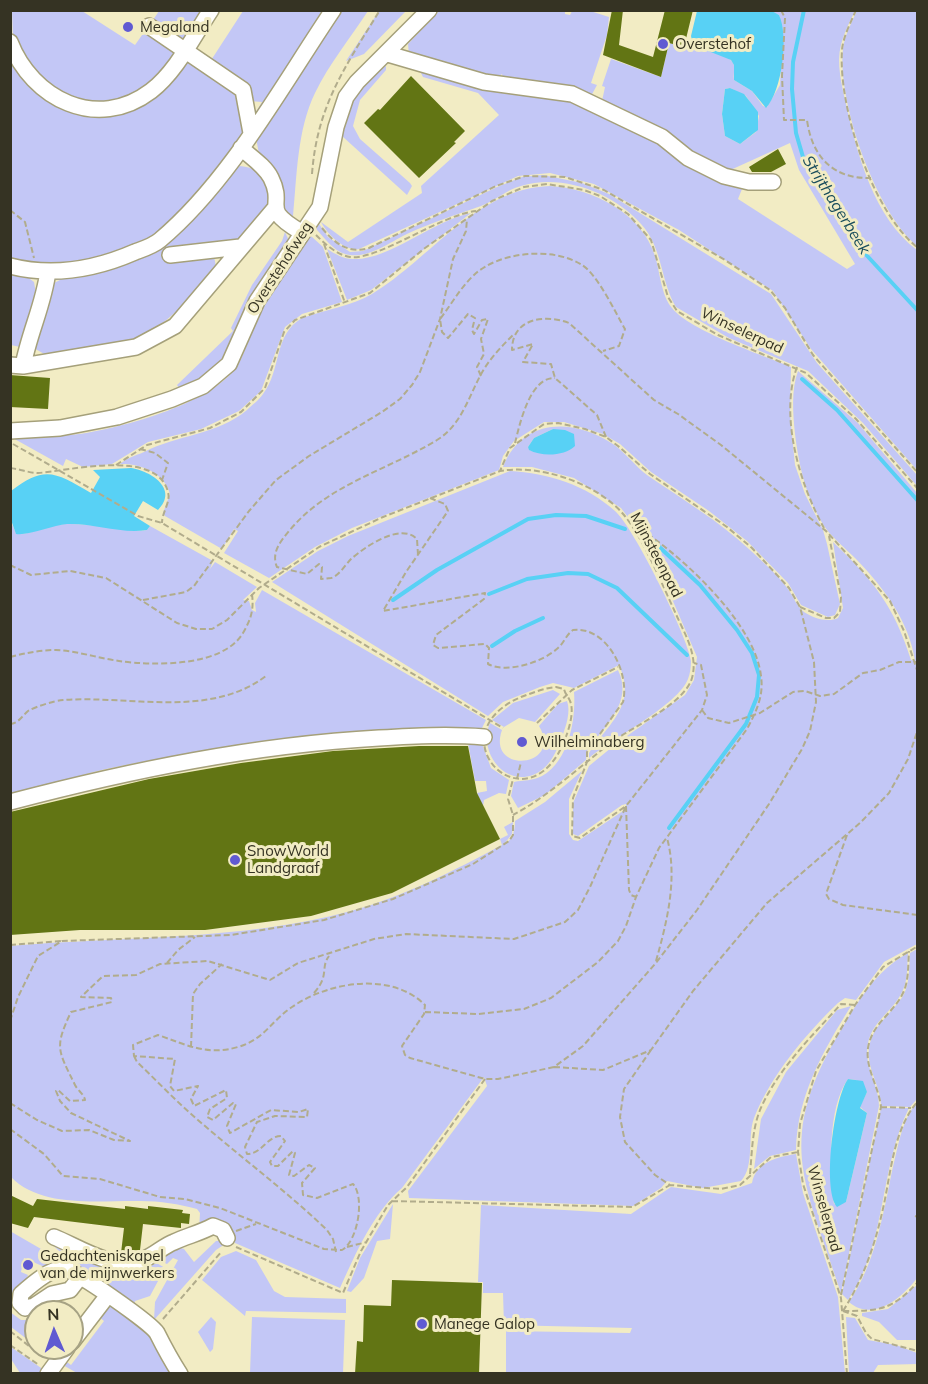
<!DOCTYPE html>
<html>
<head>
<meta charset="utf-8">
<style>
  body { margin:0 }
  #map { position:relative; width:928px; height:1384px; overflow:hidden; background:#f2ecc4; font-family:Mulish,sans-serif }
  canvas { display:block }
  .frame { position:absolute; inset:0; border:12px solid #353323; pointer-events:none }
  .north { position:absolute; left:24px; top:1300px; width:60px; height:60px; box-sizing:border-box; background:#f2ecc4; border:2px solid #a6a284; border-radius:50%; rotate:358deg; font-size:16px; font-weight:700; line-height:24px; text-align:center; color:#353323 }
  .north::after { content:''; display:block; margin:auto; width:21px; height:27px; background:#605ad2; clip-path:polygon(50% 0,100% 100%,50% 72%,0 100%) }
</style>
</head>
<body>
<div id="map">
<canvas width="928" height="1384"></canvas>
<div class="frame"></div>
<div class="north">N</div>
</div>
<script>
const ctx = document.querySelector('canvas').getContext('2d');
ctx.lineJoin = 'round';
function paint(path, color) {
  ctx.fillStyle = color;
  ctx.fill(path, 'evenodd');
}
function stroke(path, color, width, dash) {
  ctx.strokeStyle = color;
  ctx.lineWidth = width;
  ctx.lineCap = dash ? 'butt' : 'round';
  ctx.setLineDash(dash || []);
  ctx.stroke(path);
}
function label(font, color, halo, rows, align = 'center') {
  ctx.font = font + ' Mulish,sans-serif';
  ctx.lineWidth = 6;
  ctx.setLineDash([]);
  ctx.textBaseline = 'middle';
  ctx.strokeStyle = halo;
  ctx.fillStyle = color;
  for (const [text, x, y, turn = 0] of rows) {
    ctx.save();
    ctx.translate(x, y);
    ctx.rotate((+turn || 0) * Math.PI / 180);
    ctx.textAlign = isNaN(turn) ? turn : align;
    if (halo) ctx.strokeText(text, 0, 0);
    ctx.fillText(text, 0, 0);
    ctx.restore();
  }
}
paint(new Path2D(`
  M565,10V14L570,15L572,11L587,10L609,17L607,35L591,83L597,85L590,98L503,78L502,74L498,77L452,68L409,55L408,44L439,11Z
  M857,10L917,11V246C876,212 837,102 843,49C844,37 852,22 857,10Z
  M12,11H82L135,45L147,28L180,51L138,97L92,106L47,90L13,41Z
  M159,11H208L184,46L151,23Z
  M243,11H368C351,37 329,64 315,93C297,130 297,176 293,216L285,214L259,154L256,138L237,166C265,167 268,181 269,206L240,238L231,241L214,256L216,267C192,296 166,329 129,341C103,350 73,351 46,355L32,347L54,283L60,280L30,279L34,282L37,300L20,347L11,345L10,49L44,94L123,107L185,55L206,68ZM246,85L249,101L262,102L244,131L240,101H236Z
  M379,11H406L364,54L346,61Z
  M770,11H855C850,21 844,33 841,45C836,63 842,86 846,104C857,154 874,218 917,250V470L811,349L773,291L679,230L594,184L550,173L518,176L359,249C344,251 328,235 321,222L348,242L422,193L421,186L499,115L478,93L423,77L420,71L571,96L744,184L738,199L847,269L855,264L799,170L790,143L726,172L602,101L605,87L602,86L611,59L661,77L669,43L684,47L685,42C695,45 732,54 734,65C735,70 733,75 734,80L752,91L763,106L767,107L780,85L783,33L779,15ZM730,88L746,96L759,116L756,132L740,144L725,136L722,114L725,89Z
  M386,66V70L360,100L353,126L360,139L410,183L412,186L407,195L342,136C345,110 361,77 386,66Z
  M543,175L582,183L609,194L771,294L817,363L917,475V486L863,423L808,371L729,338L676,307C660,280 663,248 641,224C614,193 562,173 521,186C506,190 495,201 481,206C456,215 433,222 409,233C392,241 369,258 350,255C333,253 324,236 313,226L317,221L328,237L350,252L363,251L497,187L522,177Z
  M550,186C592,188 642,213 655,256C660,272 661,295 672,308C690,331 763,355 791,367L790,414L795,465L805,494L823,530L827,544L840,604L835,615L828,617L801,605L788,583L747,541L709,511L651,472L620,444L603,434L564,422H544L514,441L503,456L499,470L352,528L315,547L269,578L224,553L238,531L234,529L222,549L165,516L163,513L170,494C165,473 140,463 120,464C128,457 135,456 144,452C177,435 217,435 247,410C252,405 259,400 263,394C282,369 273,335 302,318C325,310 351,306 372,294C430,259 477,188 550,186Z
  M471,213L371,290L347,300L327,249C335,254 344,259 353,259C388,261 434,220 471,213Z
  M285,232L289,241L230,352L212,374L181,391L177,385L233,331L231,328L252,285L282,241Z
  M311,236L323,247L342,302L302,314L285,327L261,391L239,411L201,429L148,442L112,464L83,467L66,459L63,466L11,437C33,435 57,437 79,434C123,428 217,402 239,363C245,352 248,340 253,329C266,299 287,259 311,236Z
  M798,371L858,423L917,493V944L884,962L856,1000L845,998L838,1003C805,1035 771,1075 754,1118C747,1137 755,1166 741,1181L703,1188L667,1181L661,1188L633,1206L409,1198L408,1191L487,1086L484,1077L402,1188C373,1213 356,1253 340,1288L235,1243L231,1236L199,1230L200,1213L197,1209C179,1204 160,1201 141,1201C100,1200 42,1209 11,1177L10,946C124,936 240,941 351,911C403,897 455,870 502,845L500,839L508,835L504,827L513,822L512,834L504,844C513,840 515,831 515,821L545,802L582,771L569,799V834L573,840L578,841L626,809V804L622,805L578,836L573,834V803L589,766L617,743L685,695L694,680L697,657L663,578L634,525L621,508L574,478L532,467H503C522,417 575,418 613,444C626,453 635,466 647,475C682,499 719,521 750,550C763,562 778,575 788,589C793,596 797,607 804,612C813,618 828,623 838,618L843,608L833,542C874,581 894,606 911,660L915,661C909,621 884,588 856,559C846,549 835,540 827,530C807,502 799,467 795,434C793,414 791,390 798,371ZM553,429L562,453L531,451L528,447L534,438Z
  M510,471C548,473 586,485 615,511C633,526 688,637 691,661C691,667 690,674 688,679C679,704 612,739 589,758V753C610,722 637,705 619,665L574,688L553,683L540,687L503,702L488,716L272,582L318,551L348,536Z
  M10,520L16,533C27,536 38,529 49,526C78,520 110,529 140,531L147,530L150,526L213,561L210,569L215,562L257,587L243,600L249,601L252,610L256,612L255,603L262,590L486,720L481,730L464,728L448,732C333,740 219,745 106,769C73,776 43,790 11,798Z
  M618,670C634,703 604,726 587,751L586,760L545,795L518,808L511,796L514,782C523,780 533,781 542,776C569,761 576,719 574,692Z
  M553,690L560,694L535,722L519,718L504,727L492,720L513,703Z
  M567,701C571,712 566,726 562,737C558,747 553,761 543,769C512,794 476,756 490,723L502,730C486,775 564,768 539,726L558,704Z
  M460,738L481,741L491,768L509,780L506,794L499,793L484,800L483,806L477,793L487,791L486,781H475L468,743H450Z
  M917,949V1099L910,1107L881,1106C881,1086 866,1068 869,1048C873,1023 893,1014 904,994C910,982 909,966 910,953Z
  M908,953C907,965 908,979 903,990C894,1011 873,1020 868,1043C863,1065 879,1084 879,1106L841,1293C804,1179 774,1141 842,1028C861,997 876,971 908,953ZM848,1079L856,1080L867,1092L860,1107L867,1113L846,1202L834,1204C830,1170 827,1108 848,1079Z
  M851,1006C823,1051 797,1096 796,1150L770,1156L754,1169L761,1119L786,1072L837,1010Z
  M917,1102V1278C903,1297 873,1323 849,1302C875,1264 883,1215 892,1171C898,1147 901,1122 917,1102Z
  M881,1108H909C879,1168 887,1244 848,1300L842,1294Z
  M796,1154L803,1193L838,1297L845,1373H506V1331L630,1333L632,1328L504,1325L503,1293H483V1282H478L481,1205L631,1214L671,1187L721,1194L752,1183C756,1162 777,1157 796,1154Z
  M393,1204L390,1239L377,1241L364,1278L351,1292L347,1291L360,1258Z
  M10,1231L48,1253L52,1263L49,1269L24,1258L21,1272L28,1275L23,1287L16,1295H11Z
  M224,1240L225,1244L216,1250L154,1320L155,1302L178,1260L173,1258L167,1264L157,1259L155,1262L165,1268L150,1296L135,1301L134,1308L75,1267L51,1243L98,1264L178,1247L184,1249L194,1262L216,1241Z
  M236,1251L256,1260L274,1291L285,1297L346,1299V1313L246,1311L245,1316L202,1280L221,1257Z
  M917,1285V1340H897L879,1322L862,1316V1313L888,1309Z
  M110,1304L146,1332L175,1373H77L61,1364L64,1360L71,1365L104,1321L98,1316Z
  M10,1312L21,1320H36V1348H57L60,1350L53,1359L11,1327Z
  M211,1317L216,1322L213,1349L210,1352L198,1332Z
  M252,1317L345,1320L343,1373H250Z
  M846,1317L855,1318L868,1340L896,1345L917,1353V1364L878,1365L873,1373H849Z
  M11,1347L44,1370L42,1373H20L11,1359Z`), '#c3c7f6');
paint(new Path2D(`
  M770,10L779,15C789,36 782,91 766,108L752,91L734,80V65L731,60L693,45L691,36L697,11Z
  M730,88L744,94L758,112V130L740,144L725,136L722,114L725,89Z
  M553,429L565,430L574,434L575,446C565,456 542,457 529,450L528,447L534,438Z
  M131,468C151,471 179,489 158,510L143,501L134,516L150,526L147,530C120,534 94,523 67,524C53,525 28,536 16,534L11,520V491C45,464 57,473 91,493L100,477L93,470Z
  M848,1079L863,1081L867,1092L860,1108L867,1113L846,1202L837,1207C822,1189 834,1098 848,1079Z`), '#58d1f5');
stroke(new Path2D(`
  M804,10L793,62L792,89L796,133L803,157L859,247L918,311
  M802,379L837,410L918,501
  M654,542L700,585L737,630L752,653L759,675L757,697L746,724L669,828
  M489,594L527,579L568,573L588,574L617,588L687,655
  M393,600L437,570L528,519L556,515L586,516L625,529
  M492,646L515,631L543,618`), '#58d1f5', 4);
paint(new Path2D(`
  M612,10H623L619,45L653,57L665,10H693L684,47L669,43L661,77L603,55Z
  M411,76L465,131L454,142L456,143L419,178L364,123L378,109L380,110Z
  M778,149L786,164L771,172H752L749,167Z
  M10,375L50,378L48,409L10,407Z
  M419,746H468L477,793L500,839L392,893L311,916L205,930H80L10,935V812L149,779L241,763L333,751Z
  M10,1195L33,1206L37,1199L125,1209V1206L148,1209V1206L183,1210L182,1213L190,1214L189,1224L181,1223V1228L143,1224L140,1250L121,1253L124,1228L34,1217L28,1228L10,1223Z
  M392,1280L482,1283L479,1374H355L357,1341L363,1342L364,1305L391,1306Z`), '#627514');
const minor = new Path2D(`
  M149,26L243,90L251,133
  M10,42C32,99 97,132 151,91C176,72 193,37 211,10
  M388,54L484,82L572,94L662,137L688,158L724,176L749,182H773
  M241,148C251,157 265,166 271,178C286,208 259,207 301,232
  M170,255L240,247
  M10,266C53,277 96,269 135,252C143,249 153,246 160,240C230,181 281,87 333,10
  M10,365L23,366L136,347L175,326L275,208
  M23,366C29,333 44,304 48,271
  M10,431L60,428L117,417L172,399L203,386L229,364L257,301L320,207L336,127L346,97L357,82L429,10
  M10,802C132,770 254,745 379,738C414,736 449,734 484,737
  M54,1237C79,1247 113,1271 142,1260C154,1256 163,1246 174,1242C187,1236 200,1233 213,1226L223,1230L227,1238
  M80,1277L70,1290L52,1294L34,1306L25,1308L20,1303L21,1294C31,1285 51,1267 65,1269C75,1270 151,1323 157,1333C164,1347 171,1360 180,1374
  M72,1342L108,1295
  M48,1374L67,1348`);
stroke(minor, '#a5a07a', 18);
stroke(new Path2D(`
  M781,10L785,18L782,76L784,120H807C812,157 833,179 871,178
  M856,10C851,22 843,37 842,50C838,107 872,212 918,248
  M312,174C317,106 345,67 380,10
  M10,210L25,222L34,258
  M322,228C335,244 349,254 369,248L496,186L525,176L565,177L604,190L725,260L770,290L785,308L813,355L918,473
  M316,235C325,244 337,255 350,257C377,261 440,215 476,211
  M324,244L345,303
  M797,367C779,416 800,485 824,528
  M481,376L477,367L484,354L481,339L488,319L482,320L474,334L472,330L475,318L468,314L448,338L442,332L440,319C451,305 460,288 474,275C498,252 553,246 582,265C598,275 615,312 625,329L619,346L603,351
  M606,437L597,415L555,378L551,364L523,362L533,344L512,350C512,318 545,314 569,323L654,400L678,414L721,445L826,531L890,601L904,631L918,673
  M515,443C520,423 530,377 555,378
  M13,444L138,516L162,523L503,728
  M140,449L155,453L168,463L162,480
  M116,465L147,445L210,428L241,412L265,388L284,332L295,320L370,293L425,248L492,201L524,187L547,184L584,190L600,196L628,214L651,240L668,297L677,311L718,335L806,373L856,419L918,489
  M10,468C20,469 29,473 38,473C69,471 157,448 168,492C171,502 162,512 162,523
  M430,498L445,504L448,511L406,572L383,611L485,593L484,599L436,635L433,645L438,648L485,644L489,648L488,664C507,674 543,662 558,648C564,643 566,635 573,630C607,626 630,673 623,702L587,752V762L573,798L572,836L580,838L626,806
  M418,555L417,539C400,522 365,547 351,559C345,565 339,576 331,578L321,579L322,567L319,564L307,574L277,567C271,553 280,542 289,531C328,484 386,471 437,440C463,424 469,394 484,369C493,355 503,345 514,334
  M10,565L31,575L70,571L106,578L177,623L196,629H212L227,620L259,588L319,547L383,517L500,471C540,464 597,483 624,515C642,536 663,586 675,612C684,633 700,657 691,681C680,706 634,726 612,742C579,767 550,795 513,815
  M143,600L186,592L194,586L249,511L276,480L309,456L382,412L400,399L412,385L420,372L440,319L453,259L466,231L467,219
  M800,607L826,618H834L840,612L841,597L829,536
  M10,657C26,653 40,650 56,650C77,651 98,658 119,661C154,666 223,667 243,633C251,619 254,610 252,594
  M556,687L564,689C565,694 568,696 570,701C576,714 565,742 558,754C517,822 437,733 521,697C532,693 544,688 556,687Z
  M702,710L708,718L729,723L760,713L793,692L805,691L820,696L834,694L863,673L880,670L899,662H918
  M537,723L572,690L618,667
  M10,724C19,723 22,716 28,711C37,706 54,701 63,700C129,695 209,719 266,676
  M517,779L521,762
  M626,806L629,890L631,895L636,897
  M847,835L826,894L829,899L843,905L918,915
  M10,945L62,941
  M656,961C667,922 678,878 667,838
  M167,963L178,950L195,937
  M314,993C330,975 320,968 329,956
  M425,1012L478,1014L524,1009L551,998L598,962L618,941L626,926L636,897L659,848L747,729C756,712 764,696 761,676C755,621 674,548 629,522
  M10,1021L18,997L38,956L62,941L231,935L324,920L393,899L473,864L509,841L513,835V815L508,799L513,779
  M191,1047L193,994L200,984L222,964
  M651,1050L624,1089L620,1117L625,1142L655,1175L670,1185L721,1189L740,1185L771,1157L798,1152
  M134,1056L137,1062C155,1079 172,1097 190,1113C235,1153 283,1188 327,1230L333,1239L336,1252
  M554,1067L603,1070L651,1050L693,991L767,903L860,823L889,793L908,759L918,729
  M10,1103L37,1120L62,1131L89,1130L114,1140L130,1141L71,1113L60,1101L56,1091L58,1090L70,1101L85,1100C84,1094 78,1091 75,1085C58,1050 54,1048 71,1012L112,1002L111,998L81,997L103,976L136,975L160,964L208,961L270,980L298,963L374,939L406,934L514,939L565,922L578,910L590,887L626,806L702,710L707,695L701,665L694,663
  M881,1107L911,1108
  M10,1129L44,1154L63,1176L100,1179L160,1197L185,1199L220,1208L324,1249L342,1250C358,1241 365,1197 353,1184L317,1198L303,1195L302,1183L315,1168L309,1165L294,1176L289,1175L295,1153L293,1151L278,1166H272L270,1162L285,1141L281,1136C267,1136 262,1154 247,1154L245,1147L257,1122L275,1116L307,1117L308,1109L299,1112L271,1110L230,1133L227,1126L236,1104L233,1103L213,1120L207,1117L210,1109L227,1098L226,1090L194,1106L191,1099L198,1086L174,1091L170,1086L175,1059L134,1056L133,1045L158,1035C187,1045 207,1056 238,1047C265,1039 271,1021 292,1007C328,982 391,971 425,1005L424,1014L402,1046L405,1055L410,1058L485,1079H498L554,1067L583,1046L655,964L697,910L769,804L802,749L810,731L816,702L814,662L800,607L789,588L752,548L727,527L650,474L618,446L606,437L585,429L558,423L544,424L510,448L500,471
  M750,1174C752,1153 752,1130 760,1110C777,1070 812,1036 841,1004L855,1005
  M392,1201L632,1207L670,1185
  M915,1216L918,1217
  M236,1231L256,1224
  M236,1247L343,1293L361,1251L388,1205L407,1187L485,1079
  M347,1247L367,1242
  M841,1295L881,1107C879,1087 865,1068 868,1048C872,1023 893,1014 903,993C909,981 908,964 909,951
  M843,1311C862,1281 874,1248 882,1213C891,1176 892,1131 918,1101
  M843,1311L857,1316L866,1333L872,1339L918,1351
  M843,1311C880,1311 892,1310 918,1282
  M163,1319L222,1251
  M10,1331L43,1357
  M10,1345L39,1365
  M847,1374L841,1298L803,1184L798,1152L800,1124L816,1071L855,1005L883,967L918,946`), '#b1ac8c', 2, [6, 3]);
stroke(minor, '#fff', 15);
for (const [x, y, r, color] of [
  [128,27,6,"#605ad2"],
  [663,44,6,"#605ad2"],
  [522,742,6,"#605ad2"],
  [235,860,6,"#605ad2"],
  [28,1265,6,"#605ad2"],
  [422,1324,6,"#605ad2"]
]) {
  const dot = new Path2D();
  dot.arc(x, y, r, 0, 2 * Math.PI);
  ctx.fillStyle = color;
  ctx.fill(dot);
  stroke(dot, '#f2ecc4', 2);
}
label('15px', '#353323', '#f2ecc4', [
  ["Megaland",140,27],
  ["Overstehof",675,44],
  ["Wilhelminaberg",534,742],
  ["SnowWorld",247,851],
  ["Landgraaf",247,868],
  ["Gedachteniskapel",40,1256],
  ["van de mijnwerkers",40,1273],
  ["Manege Galop",434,1324]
], 'left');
label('15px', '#353323', '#f2ecc4', [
  ["Overstehofweg",280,268,-57],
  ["Winselerpad",742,331,25],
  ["Mijnsteenpad",656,555,62],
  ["Winselerpad",824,1209,74]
]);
label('italic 16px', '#194d5c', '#f2ecc4', [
  ["Strijthagerbeek",836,205,58]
]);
</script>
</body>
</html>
